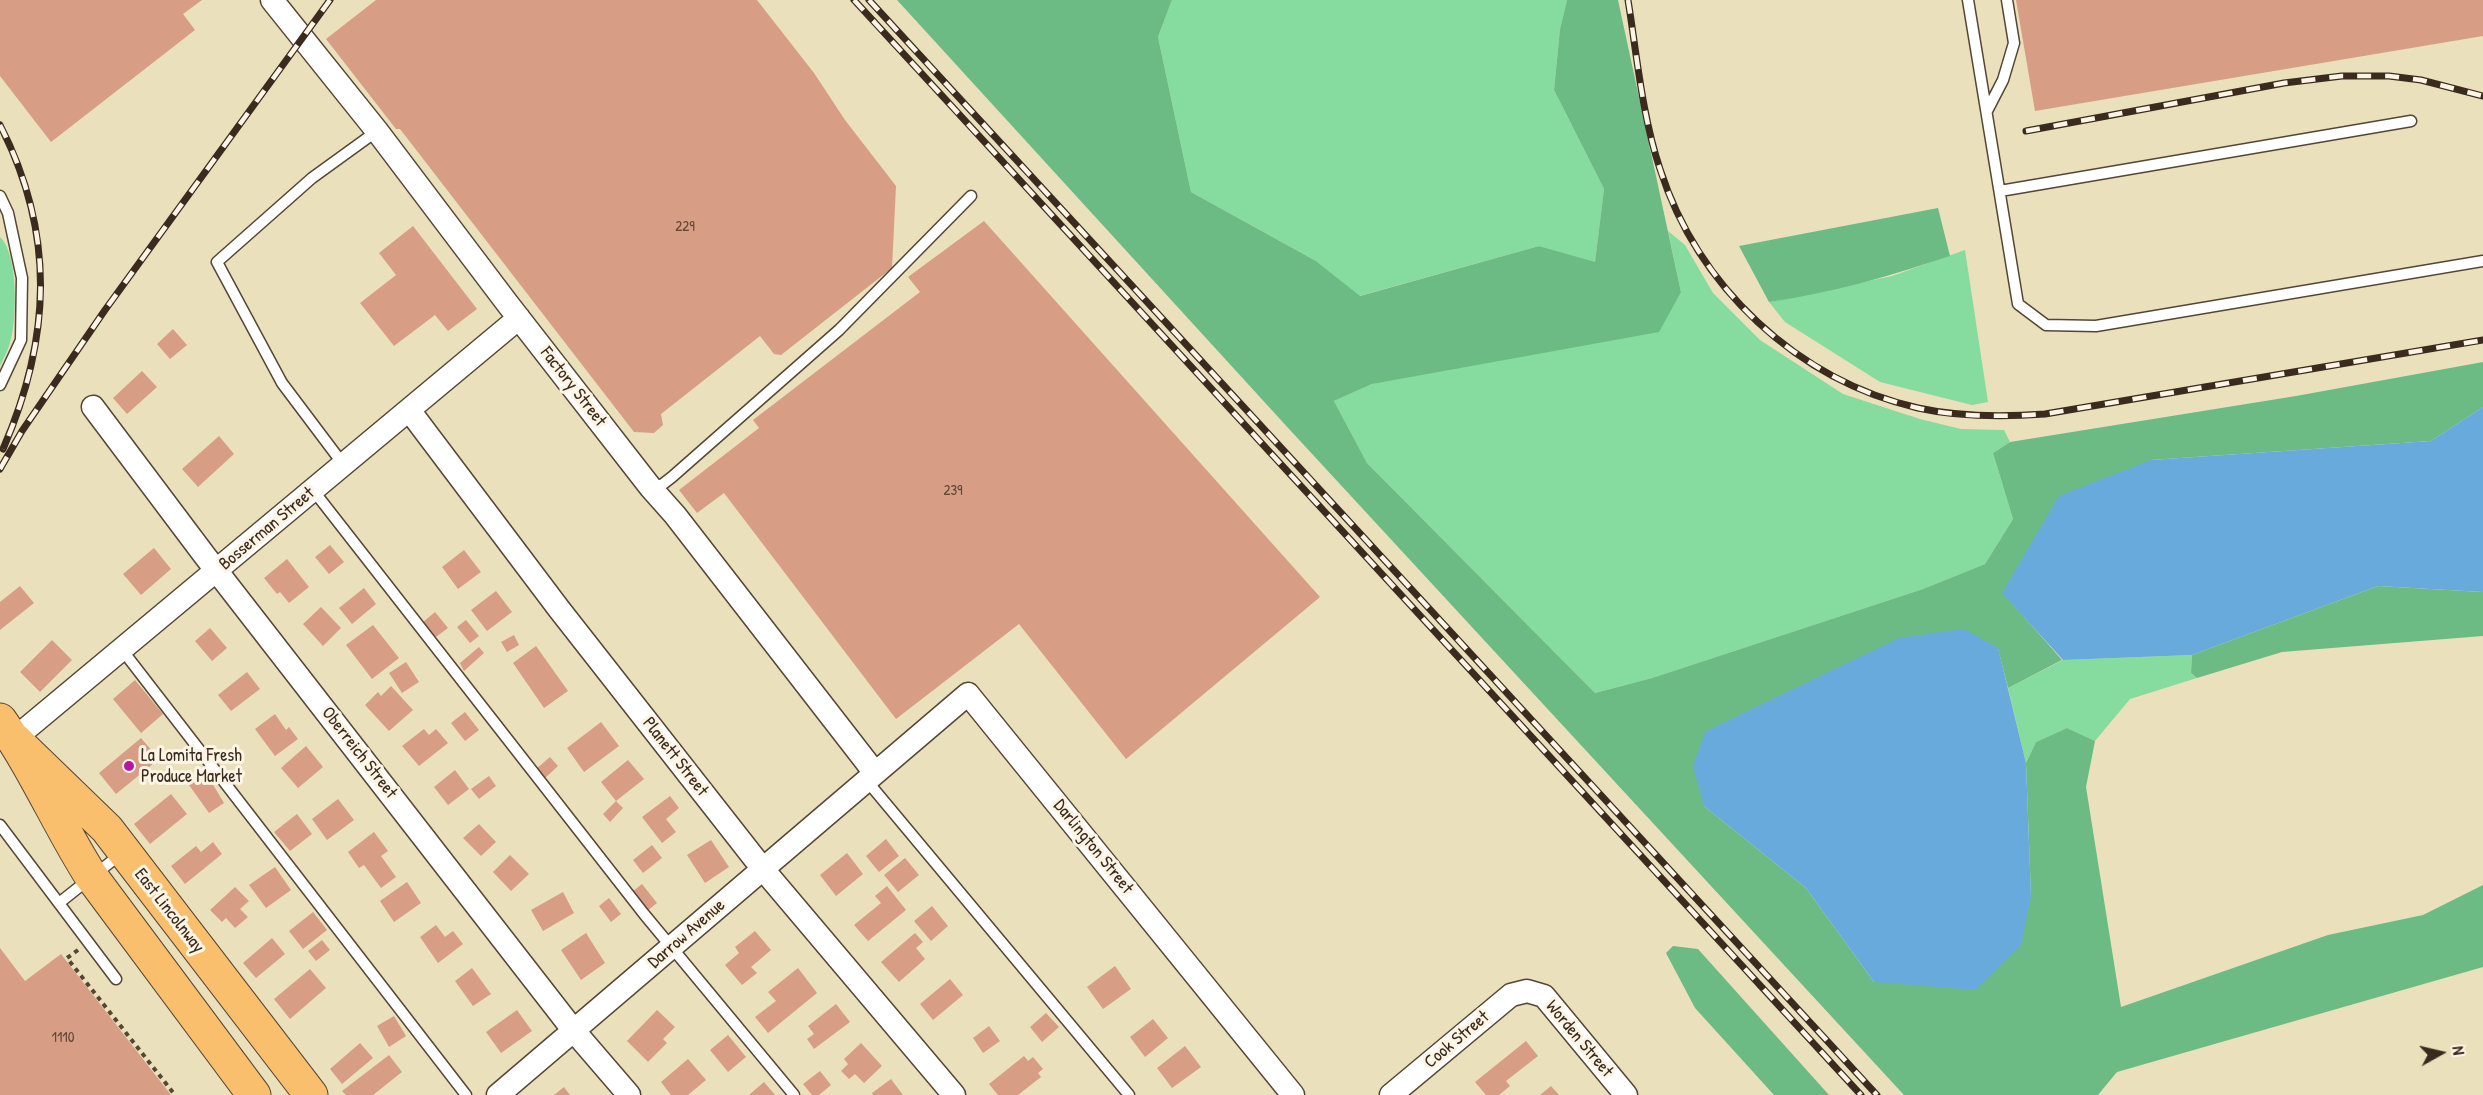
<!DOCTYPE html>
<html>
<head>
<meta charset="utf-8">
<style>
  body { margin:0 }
  #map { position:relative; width:2483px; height:1095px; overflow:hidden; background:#eae0bc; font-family:"Patrick Hand",sans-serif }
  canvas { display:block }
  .north { position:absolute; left:2411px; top:1023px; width:60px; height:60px; -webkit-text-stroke:4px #fcf5e5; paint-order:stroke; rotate:82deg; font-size:16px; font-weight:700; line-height:24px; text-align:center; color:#3b2a1e }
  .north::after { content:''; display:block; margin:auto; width:21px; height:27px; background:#3b2a1e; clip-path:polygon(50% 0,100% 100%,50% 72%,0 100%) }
</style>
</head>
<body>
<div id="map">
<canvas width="2483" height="1095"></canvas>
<div class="north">N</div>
</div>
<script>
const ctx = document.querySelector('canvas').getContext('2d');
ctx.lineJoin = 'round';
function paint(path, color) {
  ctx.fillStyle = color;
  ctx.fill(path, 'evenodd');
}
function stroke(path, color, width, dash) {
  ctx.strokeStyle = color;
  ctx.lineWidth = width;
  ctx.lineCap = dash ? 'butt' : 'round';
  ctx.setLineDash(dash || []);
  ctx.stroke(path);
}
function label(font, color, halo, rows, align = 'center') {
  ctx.font = font + ' "Patrick Hand",sans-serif';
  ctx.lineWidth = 6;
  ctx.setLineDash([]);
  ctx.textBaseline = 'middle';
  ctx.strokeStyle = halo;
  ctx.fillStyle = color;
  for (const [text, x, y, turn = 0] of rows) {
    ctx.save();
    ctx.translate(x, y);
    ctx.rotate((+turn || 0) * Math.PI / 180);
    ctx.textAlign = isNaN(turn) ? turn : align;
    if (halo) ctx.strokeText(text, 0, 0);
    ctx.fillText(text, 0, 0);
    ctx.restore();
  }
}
paint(new Path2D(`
  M1172,0H1567L1560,29L1554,90L1604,189L1595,263L1539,246L1359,296L1316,261L1191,192L1158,37Z
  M1668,231L1685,245L1713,293L1760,340L1843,394L1920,419L1961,429L2004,430L2010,442L1993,453L2013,519L1985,564L1923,589L1652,678L1595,693L1367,463L1334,401L1372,384L1681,292Z
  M0,237C18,253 17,316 11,339C9,348 4,358 0,366Z
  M1965,250L1988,402L1972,405L1880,382L1785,322L1769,302L1892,276Z
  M2192,655L2191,673L2197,678L2130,699L2095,741L2067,728L2036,742L2026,763L2008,688L2063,660Z`), '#86db9e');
paint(new Path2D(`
  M897,0H1172L1158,37L1191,192L1316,261L1360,296L1539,246L1595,262L1604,189L1554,90L1560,29L1567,0H1618L1681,292L1659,332L1372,384L1334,401L1367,463L1595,693L1652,678L1923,589L1985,564L2013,519L1993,453L2010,442L2296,396L2483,362V407L2431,441L2151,460L2003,593L2062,660L2008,688L1998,649L1704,806L1806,888L1874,982L2031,896L2026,763L2036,742L2067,728L2095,741L2086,787L2121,1007L2328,935L2423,915L2483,885V967L2117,1072L2098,1095H1904L1290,430Z
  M1938,208L1950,256C1891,276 1831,293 1769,302L1739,246Z
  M2378,586L2483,592V636L2282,652L2197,678L2191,673L2192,655Z
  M1673,946L1698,949L1829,1095H1774L1695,1008L1666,953Z`), '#6cbb85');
paint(new Path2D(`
  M2483,407V592L2378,586L2192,655L2063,660L2002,593L2059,496L2151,460L2431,441Z
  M1964,629L1998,648L2026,763L2031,896L2021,945L1976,990L1874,982L1806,888L1704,806L1693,766L1705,732L1899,638Z`), '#68aadc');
paint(new Path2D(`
  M0,0H202L183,14L195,30L51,142L0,76Z
  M376,0H757L814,73L845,120L896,186L892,268L781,355L774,354L760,336L661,414L663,425L654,433L634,432L400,129H396L326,39Z
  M2016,0H2483V36L2035,111Z
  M984,221L1320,597L1126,759L1019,624L896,719L724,493L697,513L679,490L759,428L753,420L920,292L908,277Z
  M413,226L477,309L448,331L435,315L394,346L360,303L396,275L379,253Z
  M173,329L187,345L170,359L157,344Z
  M142,371L157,387L127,414L113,398Z
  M219,436L234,454L198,487L182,469Z
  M330,545L344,562L329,574L315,557Z
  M154,548L171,569L141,595L123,574Z
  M464,550L481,572L458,589L442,567Z
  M287,559L309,587L289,603L280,592L277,594L264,578Z
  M20,586L34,603L0,630V602Z
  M364,588L376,604L352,624L339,608Z
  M496,591L512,612L487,631L471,610Z
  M321,607L341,628L323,646L303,624Z
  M435,612L448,628L436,637L423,622Z
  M466,620L479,636L470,643L457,627Z
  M373,625L399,658L372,679L346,645Z
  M210,628L227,648L212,661L195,641Z
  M514,635L519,645L507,652L501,642Z
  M52,640L72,660L40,692L20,672Z
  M536,646L568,691L544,708L513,663Z
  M479,647L484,653L464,671L460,663Z
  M406,662L419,682L402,693L389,673Z
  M247,672L260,689L231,711L218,695Z
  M135,680L163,714L141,733L113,699Z
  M391,686L413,710L389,731L365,705L378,692L381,696Z
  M465,712L479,730L465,741L451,723Z
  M275,714L286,730L289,727L298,739L275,756L255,729Z
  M601,722L619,746L584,772L567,748Z
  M424,729L429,735L436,729L448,743L419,766L402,746Z
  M141,738L159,759L116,794L99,773Z
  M306,746L323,767L298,788L281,768Z
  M550,757L558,766L544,779L536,769Z
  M628,760L644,779L616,801L623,808L610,822L603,814L616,801L601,782Z
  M455,770L469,789L448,805L434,787Z
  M206,773L224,803L209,813L189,785Z
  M489,776L496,786L479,799L471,789Z
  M171,794L187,814L150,844L134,824Z
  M670,796L679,808L666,819L676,832L662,843L642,817Z
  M338,799L354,820L327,840L312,819Z
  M297,814L312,834L290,851L274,832Z
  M479,824L496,842L481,856L463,838Z
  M374,832L388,851L381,856L396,877L381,888L364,865L359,868L348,852Z
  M886,839L899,856L879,872L866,856Z
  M711,840L729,867L705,883L687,855Z
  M213,842L222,854L185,884L171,866L196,846L201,852Z
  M652,845L662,858L643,873L633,860Z
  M847,853L863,874L836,896L820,875Z
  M510,855L529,874L511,891L493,872Z
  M905,858L919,875L898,892L884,875Z
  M275,867L291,890L266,908L249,885Z
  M407,882L421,903L394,922L380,901Z
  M642,884L657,903L647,911L632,892Z
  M887,886L906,910L868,941L854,925L881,903L875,896Z
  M235,887L249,901L240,909L248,917L235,928L226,918L222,922L210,910Z
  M563,892L574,913L543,931L531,910Z
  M609,898L621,914L611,922L599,906Z
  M932,906L948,926L931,941L914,921Z
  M313,912L327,930L303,949L289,931Z
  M436,925L445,937L453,931L463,944L438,963L420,937Z
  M755,931L771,950L751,967L757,973L742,985L725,965L739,953L735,947Z
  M586,933L605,963L581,980L561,950Z
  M915,933L923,942L916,948L925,959L899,982L881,962Z
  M272,938L285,954L256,978L243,963Z
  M322,940L330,950L316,961L308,951Z
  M0,948L25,981L61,954L171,1095H0Z
  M1115,966L1131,989L1103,1009L1087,987Z
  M472,968L491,994L473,1006L455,981Z
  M798,968L817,993L768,1033L755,1017L776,1001L768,992Z
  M310,969L326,988L290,1019L274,999Z
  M950,979L963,995L933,1020L920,1004Z
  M836,1004L850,1022L814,1049L807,1039L814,1034L808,1026Z
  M517,1010L532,1031L501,1053L486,1032Z
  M657,1010L675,1027L663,1039L667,1043L648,1062L627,1041Z
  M1046,1013L1059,1027L1042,1042L1030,1027Z
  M394,1016L406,1036L389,1047L377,1026Z
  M1153,1019L1168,1038L1145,1057L1130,1037Z
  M989,1026L1000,1041L983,1053L973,1038Z
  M728,1035L746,1057L728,1072L710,1050Z
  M1526,1041L1538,1056L1506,1081L1510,1086L1499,1095H1486L1475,1082Z
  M360,1043L373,1058L342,1084L330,1069Z
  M861,1043L882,1066L864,1083L855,1074L849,1079L841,1071L848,1064L844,1059Z
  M1185,1046L1201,1067L1172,1088L1157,1068Z
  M389,1055L402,1072L373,1095H346L342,1091Z
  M1024,1056L1028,1061L1033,1057L1043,1069L1038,1073L1041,1077L1018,1095H998L989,1084Z
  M688,1059L706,1080L688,1095H671L661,1082Z
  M820,1071L831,1085L819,1095H812L803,1084Z
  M891,1079L903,1095H873L872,1093Z
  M764,1082L775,1095H749Z
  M1551,1086L1559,1095H1540Z
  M564,1087L570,1095H554Z`), '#d89d85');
const lane = new Path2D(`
  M1968,0L2018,304L2046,325L2096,326L2483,261
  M1987,111L2003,80L2014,43L2007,0
  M2000,191L2411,121
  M0,196L8,213L22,278L21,340L0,385
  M343,464L282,383L217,262L312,178L377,131
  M651,488L663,484L672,477L839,330L971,196
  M313,490L644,914L794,1095
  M123,651L466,1095
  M867,781L1129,1095
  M0,825L116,979
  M59,903L122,853`);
const street = new Path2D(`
  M272,0L377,131L507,303L651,488L675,515L875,773
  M93,407L205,556L574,1031L629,1095
  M409,410L559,609L762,868L954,1095
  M14,739L519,318
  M498,1095L968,694L1293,1095
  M1391,1095L1511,995L1527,991L1544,996L1626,1095`);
const primary = new Path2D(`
  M0,720C35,769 59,826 91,876L254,1095
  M14,739L107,829L311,1095`);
stroke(lane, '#554536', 13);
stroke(street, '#554536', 25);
stroke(primary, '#554536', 35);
stroke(new Path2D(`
  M78,950L67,958L175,1095`), '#554536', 4, [4.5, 4.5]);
stroke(lane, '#fff', 10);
stroke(street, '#fff', 22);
stroke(primary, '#f9bf6c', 33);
const rail = new Path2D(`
  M854,0L1861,1095
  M869,0L1877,1095
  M1628,0C1637,56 1642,115 1660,169C1698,287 1797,380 1918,408C1959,417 2003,417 2045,414L2483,340
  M0,125C56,234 51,339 3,449
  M2026,131L2284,83L2342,76H2389L2421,80L2483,96
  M0,469L22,431L105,310L330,0`);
stroke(rail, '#3b2a1e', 7);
stroke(rail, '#fcf5e5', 4.5, [14]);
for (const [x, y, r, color] of [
  [129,766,6,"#b5179e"]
]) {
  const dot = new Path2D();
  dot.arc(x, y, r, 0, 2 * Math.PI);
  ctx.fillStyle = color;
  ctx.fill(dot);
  stroke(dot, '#fcf5e5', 2);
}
label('15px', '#624738', null, [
  ["229",685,227],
  ["239",953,491],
  ["1110",63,1038]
]);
label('18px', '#3b2a1e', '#fcf5e5', [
  ["Factory Street",573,387,52],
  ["Bosserman Street",267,529,-40],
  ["Oberreich Street",359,753,52],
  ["Planett Street",675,757,52],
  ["Darlington Street",1093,847,51],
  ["East Lincolnway",169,911,52],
  ["Darrow Avenue",687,934,-41],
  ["Worden Street",1579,1039,50],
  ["Cook Street",1457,1040,-40]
]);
label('18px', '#3b2a1e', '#fcf5e5', [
  ["La Lomita Fresh",141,756],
  ["Produce Market",141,777]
], 'left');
</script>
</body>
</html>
